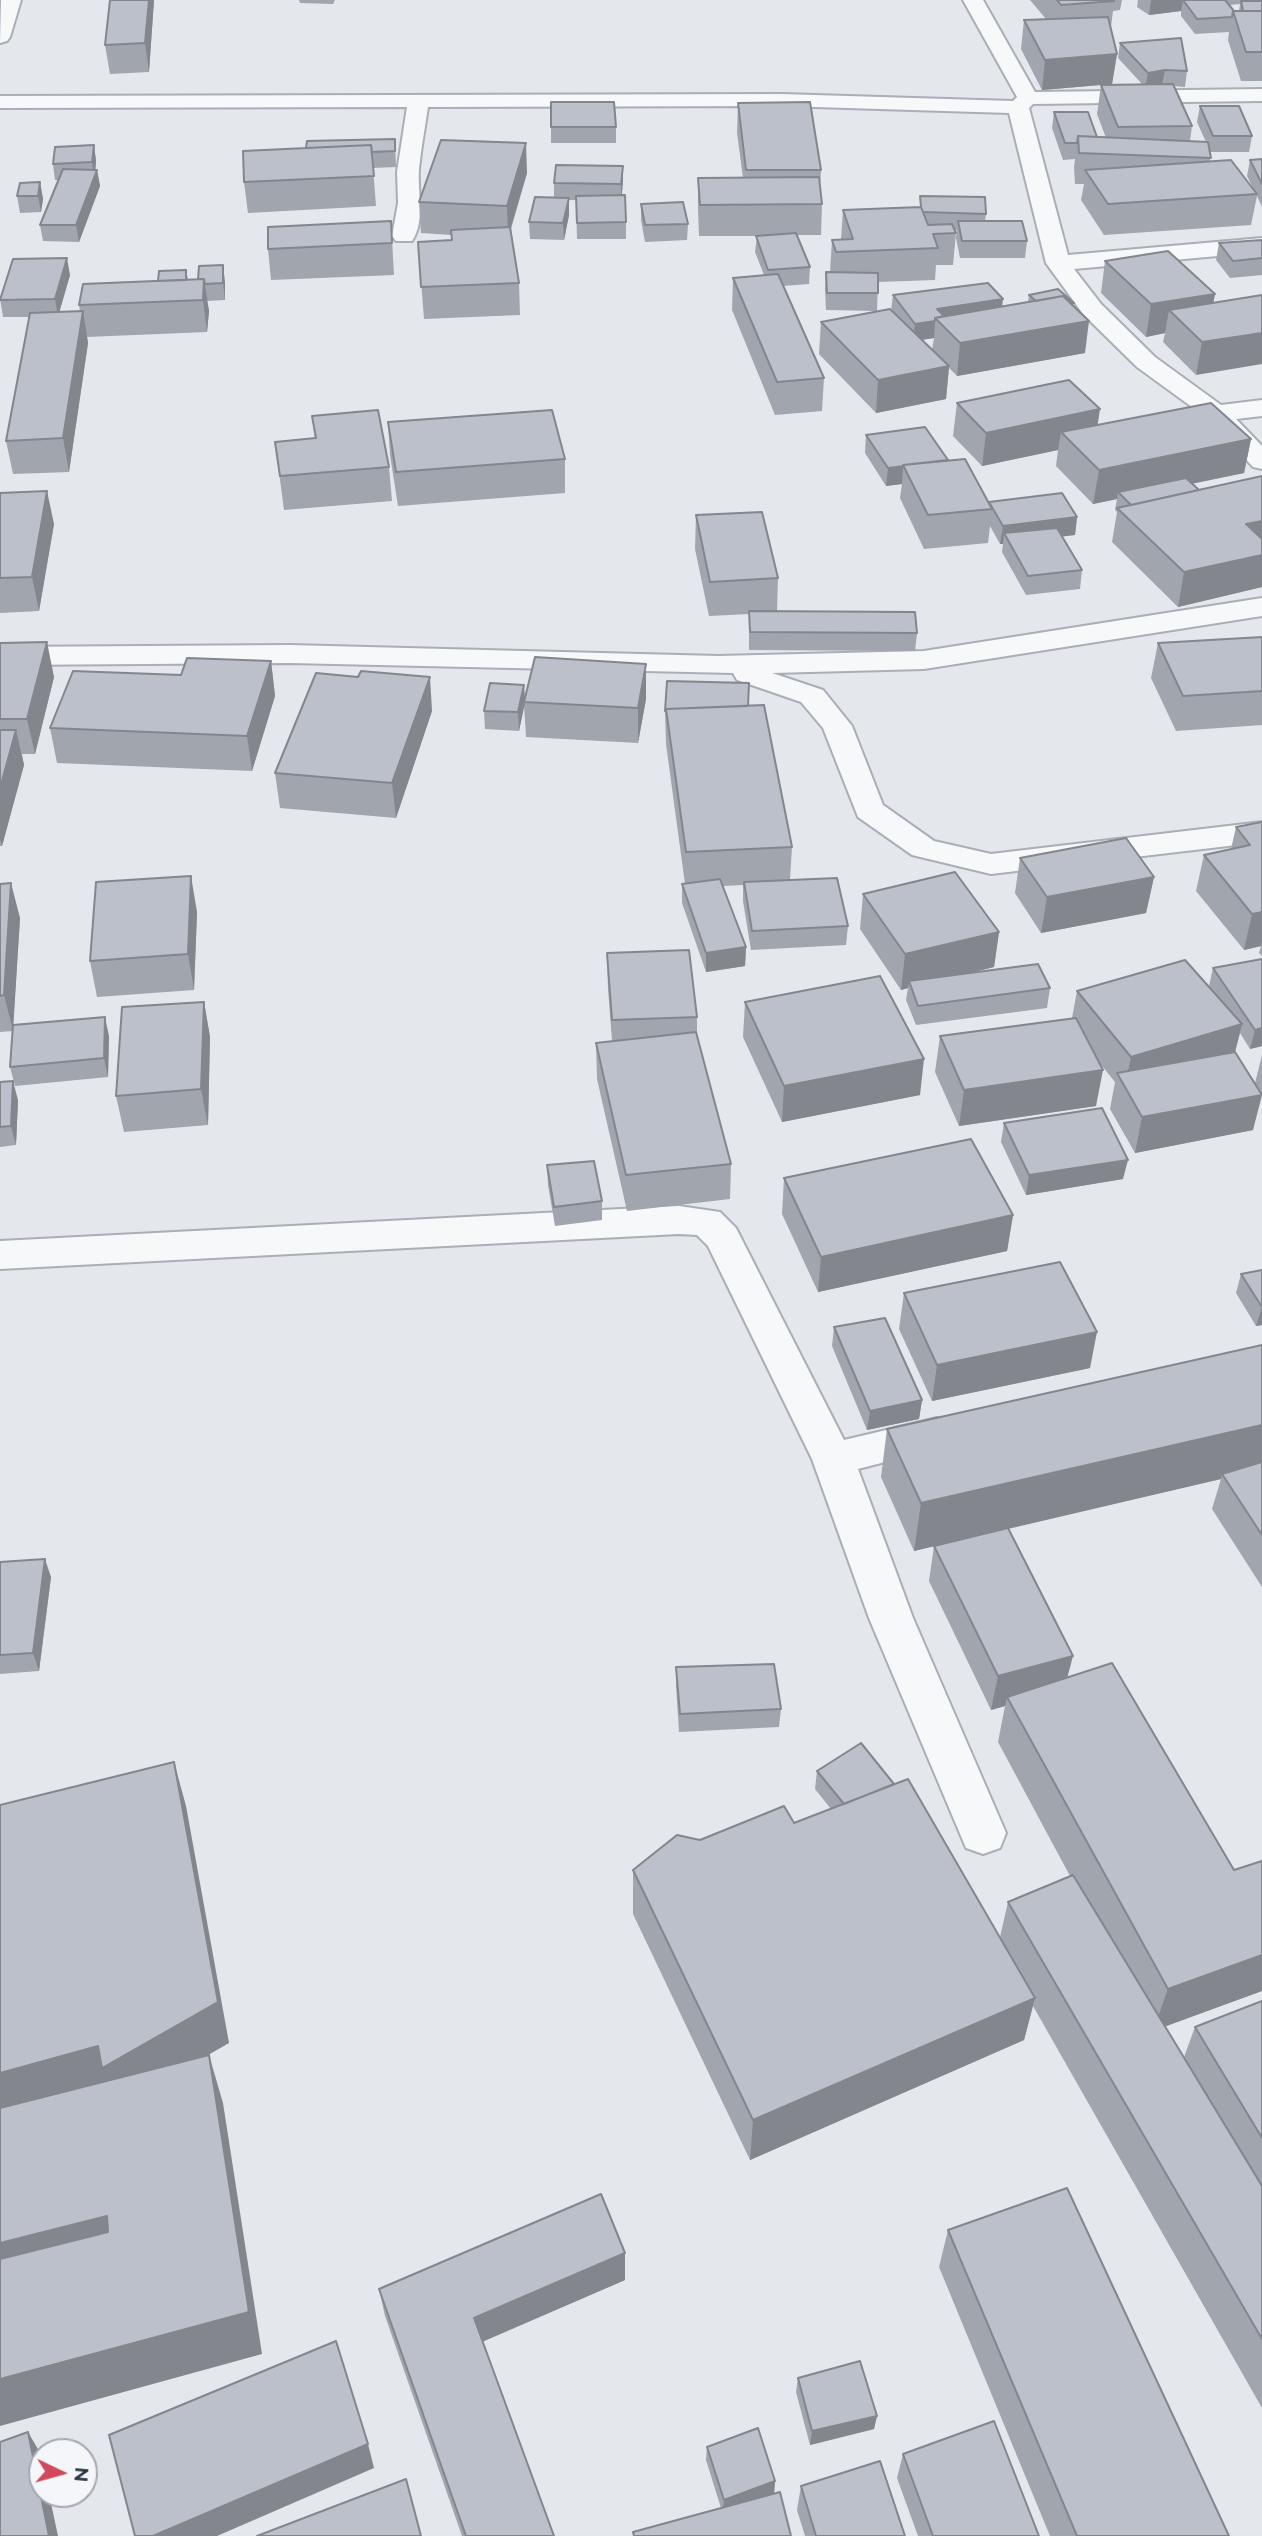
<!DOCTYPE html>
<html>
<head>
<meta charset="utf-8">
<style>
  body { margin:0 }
  #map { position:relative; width:1262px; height:2536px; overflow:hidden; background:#e4e7ec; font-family:Raleway,sans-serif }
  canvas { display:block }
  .north { position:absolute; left:28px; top:2438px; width:70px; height:70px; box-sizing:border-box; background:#f4f6f9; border:2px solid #a4a8b1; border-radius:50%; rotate:95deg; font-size:19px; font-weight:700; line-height:28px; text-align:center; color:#2b3445 }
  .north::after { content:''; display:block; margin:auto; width:24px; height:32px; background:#d1495b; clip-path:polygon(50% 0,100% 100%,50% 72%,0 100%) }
</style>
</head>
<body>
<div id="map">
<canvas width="1262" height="2536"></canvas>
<div class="north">N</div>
</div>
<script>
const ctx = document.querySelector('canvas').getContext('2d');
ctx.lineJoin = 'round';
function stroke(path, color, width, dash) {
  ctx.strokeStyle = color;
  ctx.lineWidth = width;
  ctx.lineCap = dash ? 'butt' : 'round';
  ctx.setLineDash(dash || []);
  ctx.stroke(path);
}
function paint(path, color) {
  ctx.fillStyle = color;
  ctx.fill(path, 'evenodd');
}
const street = new Path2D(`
  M1,0H21L10,37L7,41L0,43Z
  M963,0H983L1035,92L1262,89V101L1033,104L1029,108L1068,255L1262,238V252L1074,269L1101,304L1155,357L1221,405L1262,400V416L1236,419L1262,446V469L1253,467L1207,418L1137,367L1083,314L1046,263L1009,113L782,106L428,107C425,128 421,148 419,169C417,191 426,221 412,241H396L392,236L398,203L397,172L407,107L0,108V96L782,94L1013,101L1017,97Z
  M1262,598V616L924,669L772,673L823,690L852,726L883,805L934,841L991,854L1262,822V842L991,874L912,855L858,817L823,728L801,702L737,680L733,673L290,663L0,665V647L290,645L718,656L924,651Z
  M679,1206L720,1212L736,1228L844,1440L937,1418L951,1423L957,1434L951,1445L858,1469L913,1618L1006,1833L1000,1848L983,1854L966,1848L869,1618L812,1459L708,1246L697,1235L679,1234L0,1269V1241Z`);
stroke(street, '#a9aeb7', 4);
paint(street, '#f7f8fa');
paint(new Path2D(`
  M154,0L149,72L110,74L105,45Z
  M299,0H335L333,4L300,3Z
  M1030,0H1122L1120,10L1113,11L1111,27L1117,54L1112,84L1042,90L1021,49L1024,20L1046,19Z
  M1138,0H1262V81H1241L1228,40L1229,32L1195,34L1181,16V11L1149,15L1137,7ZM1240,4L1239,11H1234L1229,5Z
  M1120,43L1187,71L1185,87L1174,86L1192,126L1190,141L1206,142L1197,122L1200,106L1252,136L1249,152H1210V150V162L1254,190L1247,176L1250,160L1262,159V207L1257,196L1251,225L1104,235L1081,200L1084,184H1075L1074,167L1075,159L1063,160L1052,128L1054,112L1097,137L1106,138L1097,114L1101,85L1142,84L1118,58Z
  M551,102L616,127V143H551Z
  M738,103L821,170L820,189L822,204L821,235H797L810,267L809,284L783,286L824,378L822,411L775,415L732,310L733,278L764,275L755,252L757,236H699L698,209V178H743L737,133Z
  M395,139L396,167L373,168L376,206L248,213L244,182L306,148Z
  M94,145L96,161L95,170H97L100,186L79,242L43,241L40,225L58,180H55L53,164Z
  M623,166L622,195L626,222V239H577L576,200H569V215L564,240L530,239L529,222L554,198V183Z
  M527,173L511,229L519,283L520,315L424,319L418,242L451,240V235L421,233L419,202Z
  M40,182L43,199L41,212L20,213L17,196Z
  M920,196L986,214L985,221L1027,241L1025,258H960L956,238L957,230H955L956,233L953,265H936L935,280L878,282L877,311L826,310L825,289L826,272H830L832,240L841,239L843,210L920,207Z
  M641,204L688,224L687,240L645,242L641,220Z
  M391,221L394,275L271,280L268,249Z
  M1262,240V275L1230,278L1216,260L1219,243Z
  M1105,261L1215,294L1196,375L1163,342L1165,333L1146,337L1101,293Z
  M186,270L188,279L225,282V300L207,301L209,311L207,332L87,337L88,343L69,472L13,474L6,441L29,317H3L0,298L70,275L59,312L80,311L79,305L158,281Z
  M893,295L1002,306L1028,302L1029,295L1073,306L1085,353L957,376L949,368L946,399L876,413L819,354L821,322L891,311ZM934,338L932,350L922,340Z
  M957,403L1097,425L1251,439L1244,473L1193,483L1199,490L1262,476V587L1178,607L1112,542L1117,512L1115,510L1117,499L1093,504L1056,466L1058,450L982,466L953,436Z
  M312,416L389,467L392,501L284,510L275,442L315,439Z
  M388,422L565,459V493L398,506L390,455Z
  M866,435L948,460L988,503L1077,517L1075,535L1062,536L1082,570L1080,589L1026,595L1002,552L1003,544H1000L990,526L988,543L924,549L900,498L902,484L886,486L865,453Z
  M0,493L54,524L39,611L0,613Z
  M696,515L778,578L777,611L917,633L915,651L749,650V614L709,616L695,549Z
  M1262,637V725L1176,731L1151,678L1158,643Z
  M0,643L54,677L35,754H22L24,765L2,846H0Z
  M271,661L275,696L252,771L57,763L50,728L181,675Z
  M524,685L525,701L646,699L638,743L526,737L524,705L519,731L485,729L484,711Z
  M748,706L792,847L790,880L848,926L846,945L751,950L743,901V885L723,886L746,947L745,966L706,972L682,903V884H685L666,744L665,711Z
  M432,711L396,818L280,808L275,773Z
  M1262,822V956L1259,953L1261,946L1244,950L1196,891L1204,855L1231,849L1236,827Z
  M1020,858L1154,877L1146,913L1041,933L1015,893Z
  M0,884L20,918L13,1025L109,1036L108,1077L15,1086L10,1067L13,1031L0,1032Z
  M863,894L999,932L994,967L971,973L1050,988L1047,1008L916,1025L906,1000L908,988L901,990L860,929Z
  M197,912L194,990L97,997L90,961Z
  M607,953L697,1017V1036L731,1164L730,1199L627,1211L597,1079L596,1043L612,1041L608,989Z
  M1262,959V1046L1250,1049L1240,1033L1235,1052L1255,1083L1262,1055V1093L1257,1086L1253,1130L1135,1153L1110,1109L1115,1082L1098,1061L1096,1106L959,1126L935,1072L940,1036L1072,1018L1077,991L1209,986L1213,968Z
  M204,1002L210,1037L208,1125L124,1132L116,1096Z
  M745,1002L920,1095L782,1122L743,1037Z
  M0,1082L18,1100L16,1145L0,1147Z
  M1004,1123L1123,1179L1026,1195L1001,1142Z
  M547,1165L602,1201V1220L555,1226L548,1185Z
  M784,1178L1013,1215L1007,1251L818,1292L782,1214Z
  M1262,1270V1325L1256,1326L1236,1293L1241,1274Z
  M904,1293L1090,1368L932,1401L899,1329Z
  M834,1327L922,1400L919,1419L867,1430L832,1346Z
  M1262,1345V1587L1212,1509L1221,1479L1008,1528L1068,1677L1262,1991L1165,2026L1184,2057L1195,2027L1262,2001V2408L1033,2006L1024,2040L750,2160L633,1914V1870L700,1840L794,1823L831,1809L815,1789L817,1771L1000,1937L1008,1902L1070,1876L998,1742L1005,1706L991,1710L929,1581L934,1546L961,1539L914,1551L881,1477L887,1429Z
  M0,1562L51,1577L39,1671L0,1674Z
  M676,1667L781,1709L779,1727L679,1732L676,1685Z
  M948,2230L1229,2536H1050L939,2267Z
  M625,2280L482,2342L554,2536H462L385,2316L379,2289Z
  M798,2378L877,2416L874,2429L810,2445L796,2392Z
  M707,2447L775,2481L774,2494L791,2536H633V2532L721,2508L706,2460Z
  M903,2454L1039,2536H918L897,2478Z
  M801,2486L905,2536H805L797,2510Z`), '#a1a5ae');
paint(new Path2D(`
  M149,0H154L149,72L145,43Z
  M1151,0H1216H1183L1181,11L1149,15Z
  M1117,54L1112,84L1042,90L1045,60Z
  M1165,70L1162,85L1145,89L1148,73Z
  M526,143L527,173L508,237L507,206Z
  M94,145L96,161L95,177L97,170L100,186L79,242L76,225L94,177L92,162Z
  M623,166V183L621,200V184Z
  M40,182L43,199L41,212L38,196Z
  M569,198V215L564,240L563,223Z
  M67,258L70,275L58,317L55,299Z
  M223,265L225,282V300L223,283Z
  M204,279L209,311L207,332L203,300Z
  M1215,294L1209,326L1169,310L1165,333L1146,337L1151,304Z
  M1003,299L1001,317L946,324L937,309Z
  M83,311L88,343L69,472L63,438Z
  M935,321L934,338L913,341L915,324Z
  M1089,321L1085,353L957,376L960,343Z
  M1262,333V364L1196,375L1202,342Z
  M949,366L946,399L876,413L878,380Z
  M1100,409L1095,442L1061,432L1058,450L982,466L986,433Z
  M1251,439L1244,473L1124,498L1118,492L1117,499L1093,504L1099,470Z
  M903,466L902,484L886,486L888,468Z
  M47,491L54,524L39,611L32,577Z
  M1077,517L1075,535L1009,543L1004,533L1003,544H1000L1003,526Z
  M1262,521V553L1246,524Z
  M1262,555V587L1178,607L1184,572Z
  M47,642L54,677L35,754L27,719Z
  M271,661L275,696L252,771L247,736Z
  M646,664V699L638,743V708Z
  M430,677L432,711L396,818L392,783Z
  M524,685L525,703L519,731L518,712Z
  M16,730L24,765L2,846L0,839V788Z
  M191,876L197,912L194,990L188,954Z
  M1154,877L1146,913L1041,933L1047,897Z
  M11,883L20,918L13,1031L4,995Z
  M1262,912V942L1261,946L1244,950L1252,914Z
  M999,932L994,967L911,987L909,981L908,988L901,990L905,954Z
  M746,947L745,966L706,972V953Z
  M204,1002L210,1037L208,1125L201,1089Z
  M105,1017L109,1036L108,1077L104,1058Z
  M1242,1024L1233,1060L1125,1087L1131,1057Z
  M1262,1028V1046L1250,1049L1255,1030Z
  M924,1059L920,1095L782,1122L784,1086Z
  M1103,1070L1096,1106L959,1126L964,1090Z
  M13,1081L18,1100L16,1145L11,1126Z
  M1262,1095L1253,1130L1135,1153L1142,1117Z
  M1128,1160L1123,1179L1026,1195L1029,1175Z
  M1013,1215L1007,1251L818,1292L821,1257Z
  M1262,1307V1325L1256,1326Z
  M1097,1332L1090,1368L932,1401L937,1365Z
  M922,1400L919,1419L867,1430L870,1411Z
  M1262,1425V1469L1222,1474L1221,1479L914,1551L921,1503Z
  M45,1559L51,1577L39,1671L33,1653Z
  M1073,1656L1064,1690L1007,1697L1005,1706L991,1710L998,1676Z
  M174,1762L186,1806L229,2043L116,2108L0,2118V2073Z
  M1262,1955V1991L1153,2031L1168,1989Z
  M1035,1998L1024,2040L750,2160L753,2120Z
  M209,2055L223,2103L262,2354L0,2426V2379L249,2312Z
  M107,2216L125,2260L0,2292V2243Z
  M625,2253V2280L477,2344L474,2318Z
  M877,2416L874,2429L810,2445L812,2431Z
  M28,2432L42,2456V2494H49L58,2536H49Z
  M368,2444L374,2468L217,2536H153Z
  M775,2481L774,2494L723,2513L724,2500Z`), '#83868d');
const building = new Path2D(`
  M110,0H149L145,43L105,45Z
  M1057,0H1113L1114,1L1061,5Z
  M1183,0H1225L1234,11H1233L1232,17L1197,19Z
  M1241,1H1262V11H1243Z
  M1233,11H1262V52H1246Z
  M1108,17L1117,54L1045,60L1024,20Z
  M1181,38L1187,71L1165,70L1148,73L1120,43Z
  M1173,84L1192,126L1118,127L1101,85Z
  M551,102H614L616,127H551Z
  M810,102L821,170H746L738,103Z
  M1200,106H1239L1252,136H1213Z
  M1054,112H1088L1097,137L1078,136L1077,143H1065Z
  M1078,136L1208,142L1211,158L1079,153Z
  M395,139V151L372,152L371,145L306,148L307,141Z
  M441,140L526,143L507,206L419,202Z
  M94,145L92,162L53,164L55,147Z
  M371,145L374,176L244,182L243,151Z
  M1262,159V184L1250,160Z
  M1231,160L1257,194L1108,204L1085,170Z
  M556,165L623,166L621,184L554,183Z
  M63,169L97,170L76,225H40Z
  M819,177L822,204L700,205L698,178Z
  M40,182L38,196H17L20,183Z
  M625,195L626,222L577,223L576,196Z
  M920,196L985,197L986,214L923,212L921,207Z
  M535,197L569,198L563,223L529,222Z
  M683,202L688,224L645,225L641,204Z
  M921,207L928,225L952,224L956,233L933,234L938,248L836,252L832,240L853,239L843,210Z
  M391,221L392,243L268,249V227Z
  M958,221H1022L1027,241H962Z
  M510,227L519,283L421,287L418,242L452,240L451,230Z
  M796,233L810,267L768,270L756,236Z
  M1262,240V258L1233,261L1219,243Z
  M1168,251L1215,294L1151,304L1105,261Z
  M67,258L55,299L0,300L13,259Z
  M223,265V283L205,284L204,279H198L199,266Z
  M186,270V280L158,281L159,271Z
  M826,272L878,273V293H827Z
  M778,274L824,378L777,382L733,278Z
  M204,279L203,300L79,305L83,284Z
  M988,283L1003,299L937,309L944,316L935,318V321L915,324L893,295Z
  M1058,289L1074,303H1071L1063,296L1036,301L1029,295Z
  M1262,295V333L1202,342L1169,310Z
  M1063,296L1089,321L960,343L935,318Z
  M890,309L949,366L878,380L821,322Z
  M83,311L63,438L6,441L30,313Z
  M1069,380L1100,409L986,433L957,403Z
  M1211,403L1251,439L1099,470L1061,432Z
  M378,410L389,467L280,476L275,442L316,438L312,416Z
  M552,410L565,459L396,472L388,422Z
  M925,427L948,460L903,465L904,466L888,468L866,435Z
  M965,459L992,509L928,515L903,465Z
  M1262,476V521L1246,524L1262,539V555L1184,572L1117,508Z
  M1186,478L1199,490L1131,505L1118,492Z
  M47,491L32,577L0,578V493Z
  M1062,493L1077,517L1003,526L989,502Z
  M762,512L778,578L710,582L696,515Z
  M1057,528L1082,570L1028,576L1004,533Z
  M749,611L915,612L917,633L750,632Z
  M1262,637V691L1183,696L1158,643Z
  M47,642L27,719H0V643Z
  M535,657L646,664L638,708L524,702Z
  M187,658L271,661L247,736L50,728L73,671L181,675Z
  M361,671L430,677L392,783L275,773L316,673L358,677Z
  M667,681L749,683L748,706L666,709V711H665Z
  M490,683L524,685L518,712L484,711Z
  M764,705L792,847L686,852L666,709Z
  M0,730H16L0,788Z
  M1262,822V912L1252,914L1204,855L1250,845L1236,827Z
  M1126,838L1154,877L1047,897L1020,858Z
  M955,872L999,932L905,954L863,894Z
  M191,876L188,954L90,961L96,882Z
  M837,878L848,926L752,931L744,882Z
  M720,879L746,947L706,953L682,884Z
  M11,883L4,995L0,996V884Z
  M689,950L697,1017L612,1020L607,953Z
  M1262,959V1028L1255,1030L1213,968Z
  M1185,960L1242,1024L1131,1057L1077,991Z
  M1038,964L1050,988L918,1006L909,981Z
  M880,976L924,1059L784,1086L745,1002Z
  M204,1002L201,1089L116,1096L122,1007Z
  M105,1017L104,1058L10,1067L13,1025Z
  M1076,1018L1103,1070L964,1090L940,1036Z
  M696,1032L731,1164L626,1175L596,1043Z
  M1235,1052L1262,1095L1142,1117L1117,1073Z
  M13,1081L11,1126L0,1127V1082Z
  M1102,1108L1128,1160L1029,1175L1004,1123Z
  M971,1139L1013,1215L821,1257L784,1178Z
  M594,1161L602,1201L554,1207L547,1165Z
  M1060,1262L1097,1332L937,1365L904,1293Z
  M1262,1270V1307L1241,1274Z
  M885,1318L922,1400L870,1411L834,1327Z
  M1262,1345V1425L921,1503L887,1429Z
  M1262,1462V1535L1222,1474Z
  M1008,1528L1073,1656L998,1676L934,1546Z
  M45,1559L33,1653L0,1655V1562Z
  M1112,1663L1234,1870L1262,1861V1955L1168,1989L1007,1697Z
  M774,1664L781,1709L680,1714L676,1667Z
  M861,1743L894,1784L844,1804L817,1771Z
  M174,1762L218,2002L102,2068L98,2046L0,2073V1805Z
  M908,1779L1035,1998L753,2120L633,1870L677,1835L700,1840L784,1806L794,1823Z
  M1073,1875L1262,2186V2339L1008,1902Z
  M1262,2001V2138L1195,2027Z
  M209,2055L249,2312L0,2379V2259L108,2232L107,2216L0,2243V2108Z
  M1067,2188L1229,2536H1077L948,2230Z
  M601,2194L625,2253L474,2318L554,2536H466L379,2289Z
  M336,2341L368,2444L153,2536H135L109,2435Z
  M860,2361L877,2416L812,2431L798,2378Z
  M994,2421L1039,2536H933L903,2454Z
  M758,2428L775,2481L724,2500L707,2447Z
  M28,2432L49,2536H0V2442Z
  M880,2461L905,2536H816L801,2486Z
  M406,2479L421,2536H257Z
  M780,2492L791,2536H634L633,2532Z`);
paint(building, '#bbc0ca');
stroke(building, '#83868d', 2);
</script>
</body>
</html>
